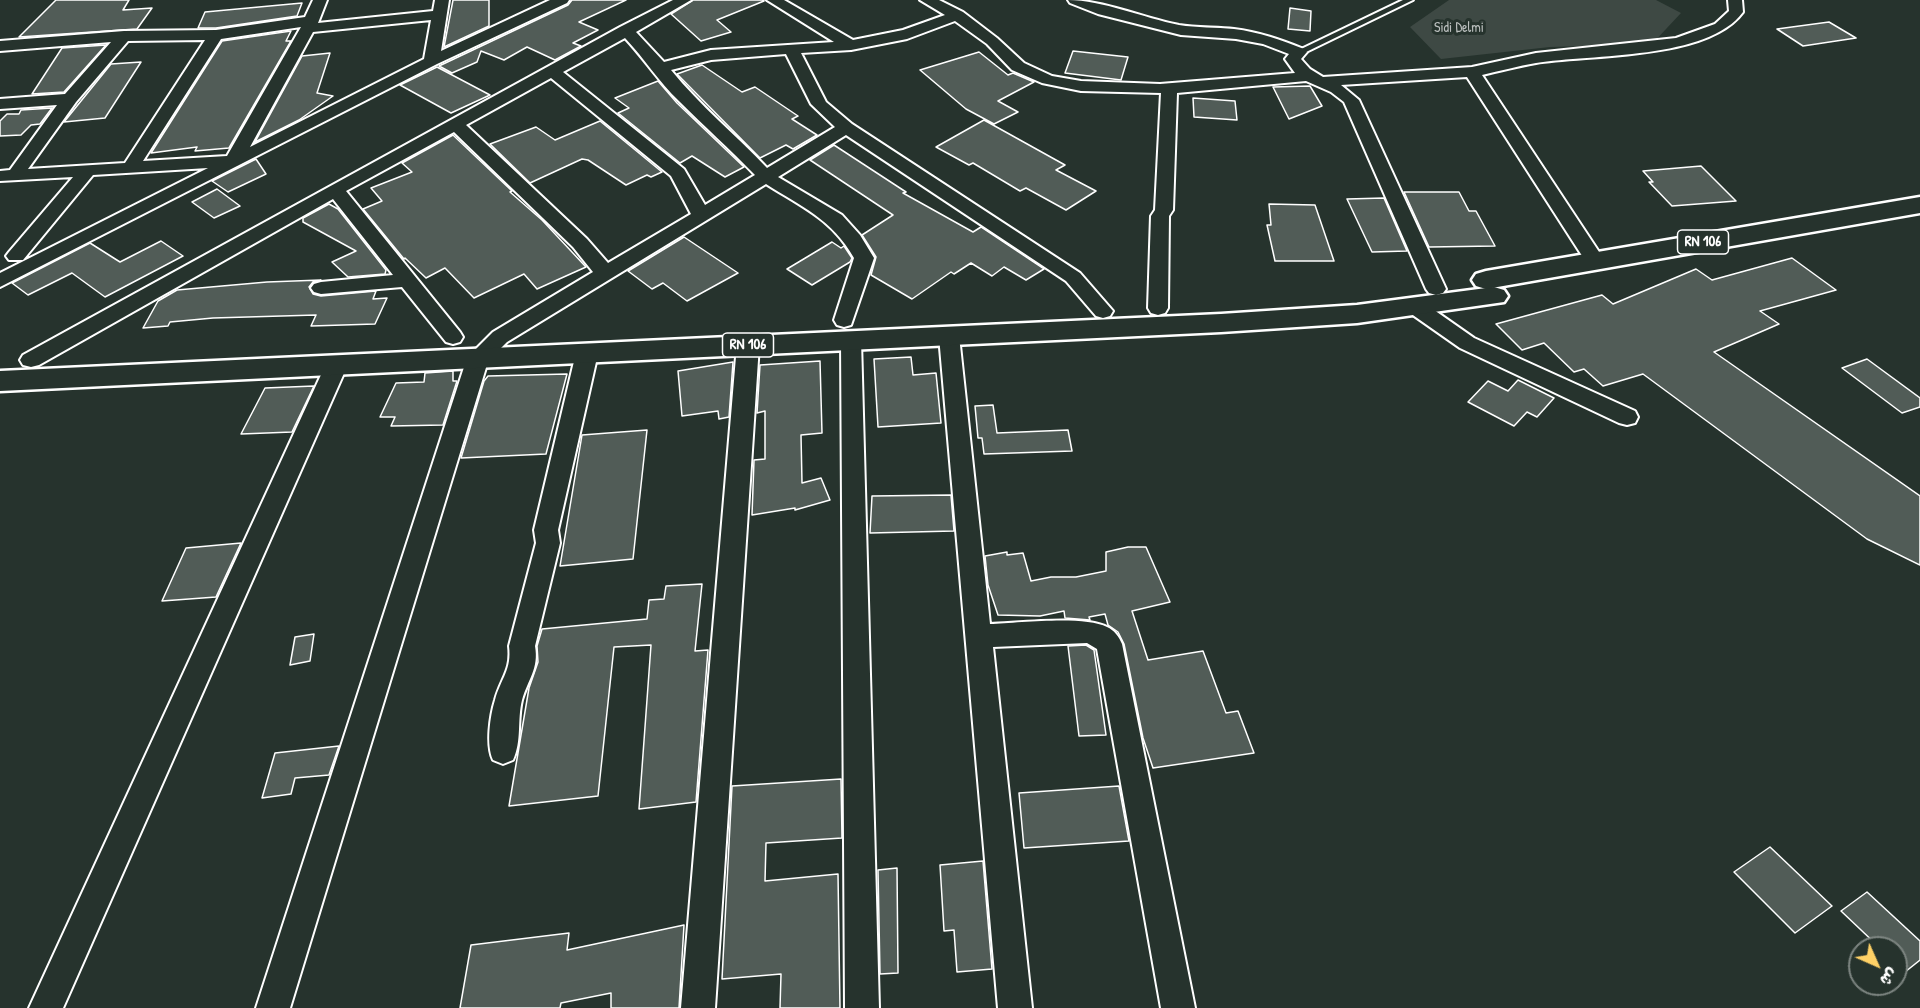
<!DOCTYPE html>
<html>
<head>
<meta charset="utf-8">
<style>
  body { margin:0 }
  #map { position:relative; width:1920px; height:1008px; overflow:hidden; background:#26332d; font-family:"Patrick Hand","Playpen Sans Arabic",sans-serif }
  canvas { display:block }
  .north { position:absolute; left:1848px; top:936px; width:60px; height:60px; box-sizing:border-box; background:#26332d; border:2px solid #7d8581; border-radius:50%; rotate:135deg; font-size:16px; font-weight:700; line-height:24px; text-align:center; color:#fff }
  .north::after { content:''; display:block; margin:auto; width:21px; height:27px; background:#ffd166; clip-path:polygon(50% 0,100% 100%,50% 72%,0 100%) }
</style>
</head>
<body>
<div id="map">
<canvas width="1920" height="1008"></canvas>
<div class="north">ش</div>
</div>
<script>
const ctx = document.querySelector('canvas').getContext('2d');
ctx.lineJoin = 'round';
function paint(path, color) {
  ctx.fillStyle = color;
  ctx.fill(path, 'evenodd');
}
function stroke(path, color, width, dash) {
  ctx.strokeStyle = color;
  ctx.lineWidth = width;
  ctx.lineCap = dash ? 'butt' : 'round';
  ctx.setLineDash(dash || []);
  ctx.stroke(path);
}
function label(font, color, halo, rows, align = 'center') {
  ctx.font = font + ' "Patrick Hand",sans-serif';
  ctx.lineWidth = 6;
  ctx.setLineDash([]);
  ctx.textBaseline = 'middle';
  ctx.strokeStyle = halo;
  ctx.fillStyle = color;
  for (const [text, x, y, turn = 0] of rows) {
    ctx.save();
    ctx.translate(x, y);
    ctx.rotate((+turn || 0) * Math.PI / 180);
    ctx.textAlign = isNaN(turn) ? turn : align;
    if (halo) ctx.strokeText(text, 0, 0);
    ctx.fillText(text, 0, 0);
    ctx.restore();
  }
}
paint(new Path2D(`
  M1449,0H1656L1681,13L1652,44L1550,47L1441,59L1410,27Z`), '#3e4944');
const building = new Path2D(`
  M56,0H129L123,10L152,8L137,29L19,37Z
  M453,0H489V26L444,47Z
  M572,0H626L579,22L598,30L573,43L581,46L555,60L527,47L504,60L481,51L477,62L452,73L439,66L568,5Z
  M693,0H764V1L717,20L731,32L701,41L671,14Z
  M302,3L297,16L216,28H198L205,12Z
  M1290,8L1311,11L1310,31L1288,29Z
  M1829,22L1856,38L1803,46L1777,29Z
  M291,31L286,41H291L229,148L195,151L197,147L151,153L222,41Z
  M106,45L64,92L32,94L62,48Z
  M1073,51L1128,57L1121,80L1065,73Z
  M979,52L1008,75L1013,73L1034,82L998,101L1018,112L994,124L966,109L920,70Z
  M330,53L317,93L333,96L299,120L255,142L302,56Z
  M141,62L105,118L64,122L111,64Z
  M702,65L742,92L755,87L798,116L792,119L817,135L793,149L786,145L760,158L677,74Z
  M437,67L490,95L451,113L400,85Z
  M658,81L677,103L744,167L725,177L692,156L680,163L618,113L629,108L615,98Z
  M1310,86L1322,106L1289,119L1273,87Z
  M1193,98L1235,101L1237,120L1194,117Z
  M52,108L40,124L31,125L21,135L0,136V121L7,114H19L21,110Z
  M984,120L1065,165L1056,170L1096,191L1066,210L1026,188L1020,191L973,163L969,165L936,147Z
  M600,121L662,172L651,177L647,175L626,185L588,160L582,159L530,183L490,144L536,127L555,140Z
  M453,135L512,191L510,192L542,220L586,267L537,289L524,274L474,298L445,268L426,278L405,258L404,259L363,209L382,201L371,188L412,172L402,163Z
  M834,145L906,192L903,193L973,232L981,227L1044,269L1026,280L1004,267L992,276L971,263L954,274L951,272L912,299L871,275L876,257L862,235L893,215L810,160Z
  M256,159L266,174L228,192L212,181Z
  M1701,166L1736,201L1672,206L1649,182H1653L1643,171Z
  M217,189L240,206L214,218L192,202Z
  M1404,192H1459L1469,211H1476L1495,246L1429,247Z
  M1384,198L1407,251L1372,252L1347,199Z
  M329,204L338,209L386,270L385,274L348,277L332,262L356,251L303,222V218Z
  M1269,204L1315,205L1334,261H1275L1267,225H1271Z
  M684,237L738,273L687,301L663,283L652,289L628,271Z
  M161,241L183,256L105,297L72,273L28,295L12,283L90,243L120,262Z
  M832,242L841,248L844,246L852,258L850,262L812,285L787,269Z
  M1792,258L1836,290L1760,311L1779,324L1714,352L1920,496V565L1867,539L1643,374L1603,386L1584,369L1574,372L1544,343L1522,350L1496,324L1602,295L1613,304L1696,269L1712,280Z
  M321,280L313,282L309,287L313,294L321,296L376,291L373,299L387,298L375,324L311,326L316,315L213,318L170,322L168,326L143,328L158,301L177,290L267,282Z
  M911,357L913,375L936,373L941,423L878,427L874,359Z
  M1867,359L1920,398V407L1902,413L1842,368Z
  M820,361L822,433L801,435L802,483L821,478L830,500L795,510V508L752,515L754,460L765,459V411L757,413L760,365Z
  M733,362L729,417L719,419L718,411L682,416L678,371Z
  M453,371V381H457L443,425L391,426L395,417H380L396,383L424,382L425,373Z
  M567,374L546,454L461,458L484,381L488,376Z
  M1518,380L1554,398L1537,417L1527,412L1514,426L1468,402L1488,381L1508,391Z
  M314,386L292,432L241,434L265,388Z
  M993,405L997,433L1068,430L1072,451L984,454L982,438H978L975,406Z
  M647,430L633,559L560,566L582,435Z
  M951,495L954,531L870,533L872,496Z
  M241,543L216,597L162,601L186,548Z
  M1128,547H1146L1170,602L1132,611L1148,660L1203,651L1226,713L1238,711L1254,753L1153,768L1143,738L1124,644L1118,632L1108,625L1105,614L1089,617L1090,620L1065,618L1064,611L1040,616L998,615L988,585L985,556L1007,552V555L1023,553L1031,581L1051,577H1076L1106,571V552Z
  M702,584L695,651L708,650L696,802L639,809L651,645L614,647L598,796L509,806L529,688L538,662L537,646L542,629L647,619L649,600L664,599L666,586Z
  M314,634L310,661L290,665L295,637Z
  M1086,645L1094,650L1106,735L1079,736L1068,646Z
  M339,746L329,775L295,778L291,794L262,798L275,753Z
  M841,779L842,838L766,843L765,881L838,874L840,1008H780L781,974L722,979L732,786Z
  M1119,786L1129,841L1024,848L1019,793Z
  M1770,847L1832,906L1795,933L1734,872Z
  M983,861L992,969L957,972L954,930L944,931L940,865Z
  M897,868L898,973L880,974L878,870Z
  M1867,892L1920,941V960L1905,972L1896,963V948H1880L1841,911Z
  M684,925L679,1008H611V993L561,1003L560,1008H460L471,945L569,933L567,950Z`);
paint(building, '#515c57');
stroke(building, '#fff', 1.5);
const lane = new Path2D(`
  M1403,0H1413L1302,54L1295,52Z`);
const street = new Path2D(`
  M313,0H327L318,23L433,11L435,0H449L441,51L550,0H569L567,3L437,64L0,287V273L208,168L93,175L23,260H9L6,256L9,252L73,177L0,181V171L10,170L57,105L0,109V99L65,94L111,42L0,51V41L124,31L216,30L305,17ZM431,20L424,59L250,147L313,32ZM301,27L227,156L143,161L221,39ZM205,40L125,163L28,169L76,102L128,41Z
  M673,0H691L636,32L664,62L711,50L834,42L767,0H784L853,40L903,30L945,15L920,0H939L963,12L997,38L1024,63L1052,76L1081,81L1160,84L1295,73L1285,59L1289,54L1263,44L1236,39L1181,35L1098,14L1070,3L1068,0C1102,0 1144,18 1179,25C1197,28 1216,27 1234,29C1259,32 1281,40 1304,49L1307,52L1301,59L1310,69L1323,77L1472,67L1536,53L1676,38L1715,24L1729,11L1728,0H1742L1743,12C1708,60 1592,54 1536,63C1518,66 1500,71 1482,75L1605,261L1602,265H1588L1467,77L1341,85L1359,100L1446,289L1443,293L1436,295L1429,293L1426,289L1344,102L1331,92L1306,81L1177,93L1173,210L1169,216L1168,308L1165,313L1158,315L1151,313L1148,308L1151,216L1155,210L1161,93L1081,91L1042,83L1012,70L987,44L955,21L907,39L851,50L801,53L826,102L852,124L1080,273L1113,311L1110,316L1103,318L1096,316L1066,281L846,135L778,177L842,215L860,235L874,258L851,325L844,327L837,325L834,320L854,258C832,219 802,207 766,184L507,342L488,361L290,1008H256L467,358L493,332L593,272L573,247L454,132L346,191L460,332L463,337L460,342L453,344L446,342L402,287L321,294L314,292L311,288L314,284L321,282L393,275L333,199L39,365L31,367L23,365L20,360L23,355L620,27ZM625,38C644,58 659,82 679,101C704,126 730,149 755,175L705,205L684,169L563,72ZM786,54L811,104L835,127L767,168C736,135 700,106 671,70L711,60ZM551,78L671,176L691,214L608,263L587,239L466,125Z
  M1417,301L1424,303L1474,338L1635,411L1638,417L1635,423L1627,425L1619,423L1460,348L1410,313L1407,308L1410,303Z
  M949,329L956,331L959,336L990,624C1018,623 1084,615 1107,627C1114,630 1119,637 1122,644L1195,1008H1161L1097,649L1087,643L993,647L1032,1008H998L939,336L942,331Z
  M851,333L858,335L861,340L879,1008H845L841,340L844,335Z
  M748,338L755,340L759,345L715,1008H681L737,345L741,340Z
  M587,346L594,348L598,353L558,530L560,543L535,646C539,669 528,679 522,700C517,720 522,741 513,760L503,764L493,760C486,745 490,716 495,700C501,678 512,670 509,646L536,543L534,530L576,353L580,348Z
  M337,357L345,359L348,364L63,1008H29L326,364L329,359Z`);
const primary = new Path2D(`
  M1494,287L1504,290L1508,296L1504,302L1357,323L1221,332L0,391V371L1221,314L1357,305Z`);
const highway = new Path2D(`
  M1920,197V213L1486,289L1476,286L1472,280L1476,274L1486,271Z`);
stroke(lane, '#fff', 4);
stroke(street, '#fff', 4);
stroke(primary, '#fff', 5);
stroke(highway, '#fff', 5);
paint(lane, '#26332d');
paint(street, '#26332d');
paint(primary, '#26332d');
paint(highway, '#26332d');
label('14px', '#bbbfbe', '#26332d', [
  ["Sidi Delmi",1459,28]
]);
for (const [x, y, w] of [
  [1703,242,51],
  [748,345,51]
]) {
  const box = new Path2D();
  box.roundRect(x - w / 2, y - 12, w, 24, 4.5);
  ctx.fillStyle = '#26332d';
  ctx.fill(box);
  stroke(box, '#fff', 1.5);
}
label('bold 15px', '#fff', null, [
  ["RN 106",1703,242],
  ["RN 106",748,345]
]);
</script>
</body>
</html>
